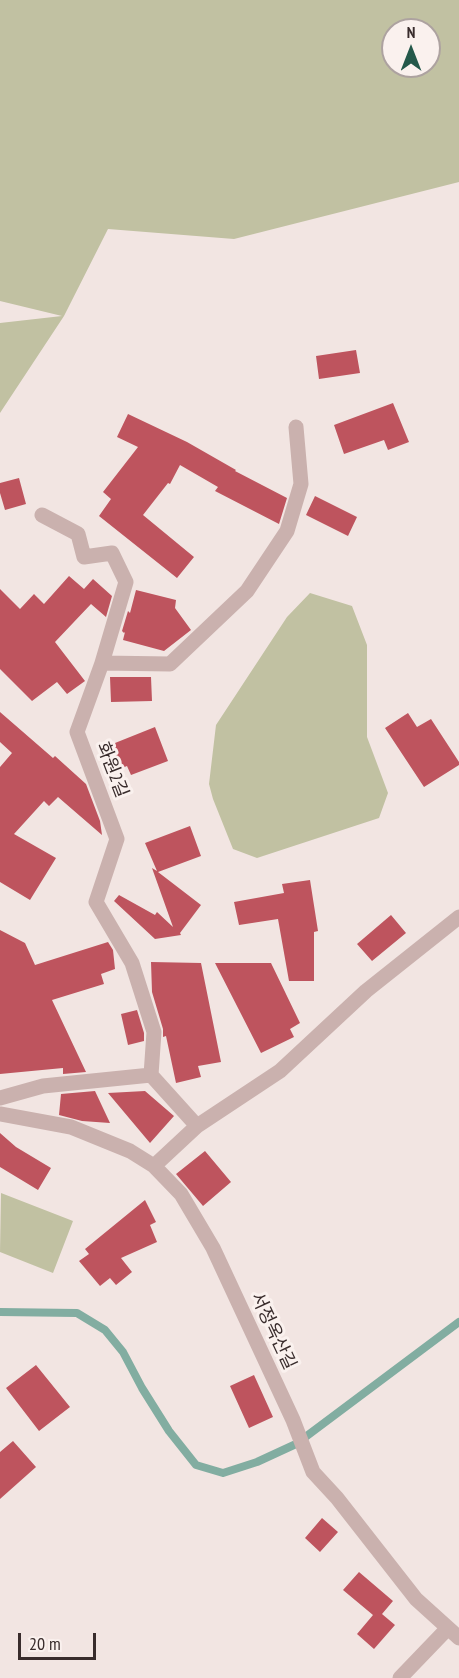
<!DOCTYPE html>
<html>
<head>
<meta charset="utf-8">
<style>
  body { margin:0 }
  #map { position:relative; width:459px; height:1678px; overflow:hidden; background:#f2e5e2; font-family:"PT Sans Narrow",sans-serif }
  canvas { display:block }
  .north { position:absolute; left:381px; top:18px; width:60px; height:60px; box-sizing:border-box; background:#faf1ee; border:2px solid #ada2a0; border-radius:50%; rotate:0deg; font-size:16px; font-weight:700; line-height:24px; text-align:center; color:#392c2c }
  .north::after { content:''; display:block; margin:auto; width:21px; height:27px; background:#24584a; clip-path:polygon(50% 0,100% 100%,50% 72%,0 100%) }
  .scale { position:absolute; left:18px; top:1633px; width:78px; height:27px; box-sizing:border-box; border:3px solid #392c2c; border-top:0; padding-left:8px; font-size:18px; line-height:21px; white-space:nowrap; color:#392c2c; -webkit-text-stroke:4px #faf1ee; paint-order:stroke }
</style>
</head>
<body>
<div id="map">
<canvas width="459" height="1678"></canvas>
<div class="north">N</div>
<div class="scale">20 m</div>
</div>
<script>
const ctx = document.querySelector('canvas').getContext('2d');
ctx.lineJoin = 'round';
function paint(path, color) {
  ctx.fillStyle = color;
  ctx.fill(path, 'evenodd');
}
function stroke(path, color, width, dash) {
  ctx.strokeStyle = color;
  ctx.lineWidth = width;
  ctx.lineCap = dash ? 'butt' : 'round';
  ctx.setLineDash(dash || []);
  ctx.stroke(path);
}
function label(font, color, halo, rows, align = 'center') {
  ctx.font = font + ' "PT Sans Narrow","Noto Sans KR",sans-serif';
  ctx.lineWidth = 6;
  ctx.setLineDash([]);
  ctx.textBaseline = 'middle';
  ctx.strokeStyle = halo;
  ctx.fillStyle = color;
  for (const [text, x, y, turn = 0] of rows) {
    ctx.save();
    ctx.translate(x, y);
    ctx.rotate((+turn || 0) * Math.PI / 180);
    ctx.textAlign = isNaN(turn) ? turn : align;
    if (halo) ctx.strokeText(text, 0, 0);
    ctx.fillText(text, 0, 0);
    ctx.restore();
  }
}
paint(new Path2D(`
  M0,0H459V182L234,239L108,229L64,316L0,413V323L62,316L0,301ZM393,30H429V66H393Z
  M310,593L352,606L367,645V737L388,793L379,818L257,858L233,849L213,799L209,784L216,725L287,617Z
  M1,1193L73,1221L53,1273L0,1252Z`), '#c1c1a2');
stroke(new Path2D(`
  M0,1312L77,1313L105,1330L123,1352L142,1388L169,1431L196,1465L223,1473L257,1462L296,1444L459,1322`), '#82ada1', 8);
paint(new Path2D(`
  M356,350L360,373L319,379L316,356Z
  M393,403L409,442L388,450L384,440L344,454L334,425Z
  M128,414L187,442L236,470L235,471L287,498L279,524L215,491L218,487L180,465L170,484L168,483L143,515L194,557L177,578L99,516L111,499L103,492L138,447L117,437Z
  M19,478L26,504L5,510L0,493V483Z
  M315,496L357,517L348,536L306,515Z
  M69,576L84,589L93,579L112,596L106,617L91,604L55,642L85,681L67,694L57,682L32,701L0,669V589L20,609L34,594L44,604Z
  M136,590L176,600L175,608L191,630L164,651L123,640L125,632L124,633L122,631L128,611L130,613Z
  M110,677H151L152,701L111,702Z
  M0,712L53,758L55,756L86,784L100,821L102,835L58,797L49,806L44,801L14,834L56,858L30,900L0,882V767L12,753L0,742Z
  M408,713L417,727L431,719L459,762V765L424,787L385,728Z
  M155,727L168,761L131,775L127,766L115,771L105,747Z
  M190,826L201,856L158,872L201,905L180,933L181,935L155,939L114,901L119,895L155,915L157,912L173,927L152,868L157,871L145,843Z
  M310,880L318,931L314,932V981H289L278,919L239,925L234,902L284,893L282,884Z
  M391,915L406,933L372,961L357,944Z
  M0,930L25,943L35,965L108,942L113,950L115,969L101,974L104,984L52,1000L86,1072L63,1074V1068L0,1074Z
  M151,962L201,963L221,1062L198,1066L201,1077L176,1083L166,1036L163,1037V1029L152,992Z
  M215,963H271L300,1023L290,1029L294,1037L261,1053Z
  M137,1010L144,1033V1041L128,1045L121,1014Z
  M95,1091L110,1123L82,1121L59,1115L61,1094Z
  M145,1091L174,1116L150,1143L108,1093Z
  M0,1133L16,1147L51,1168L38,1190L0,1167Z
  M205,1151L231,1182L203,1206L176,1174Z
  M145,1200L156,1222L150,1225L157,1242L121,1258L132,1272L116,1285L110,1278L100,1286L79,1261L89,1254L85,1249Z
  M36,1365L70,1407L39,1431L6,1388Z
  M254,1375L273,1417L249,1428L230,1386Z
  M13,1441L36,1467L0,1499V1452Z
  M322,1518L338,1532L320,1552L305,1538Z
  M359,1572L393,1601L382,1614L395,1625L374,1649L357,1634L373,1615L343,1590Z`), '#be545e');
stroke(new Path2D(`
  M42,515L78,534L84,557L112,553L126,582L102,663
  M151,1075L197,1126
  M0,1098L43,1086L151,1075L154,1032L132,963L96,902L117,839L77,732L102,663L170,664L247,591L287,531L301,484L296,427
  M0,1114L71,1127L130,1151L154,1166L181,1194L213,1248L293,1420L313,1472L337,1498L416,1599L459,1638
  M154,1166L197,1126L280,1071L366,991L459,917
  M400,1678L448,1628`), '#cab1ae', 15);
label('18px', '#392c2c', '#faf1ee', [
  ["화원2길",112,770,69],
  ["서정옥산길",273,1331,65]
]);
</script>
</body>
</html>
